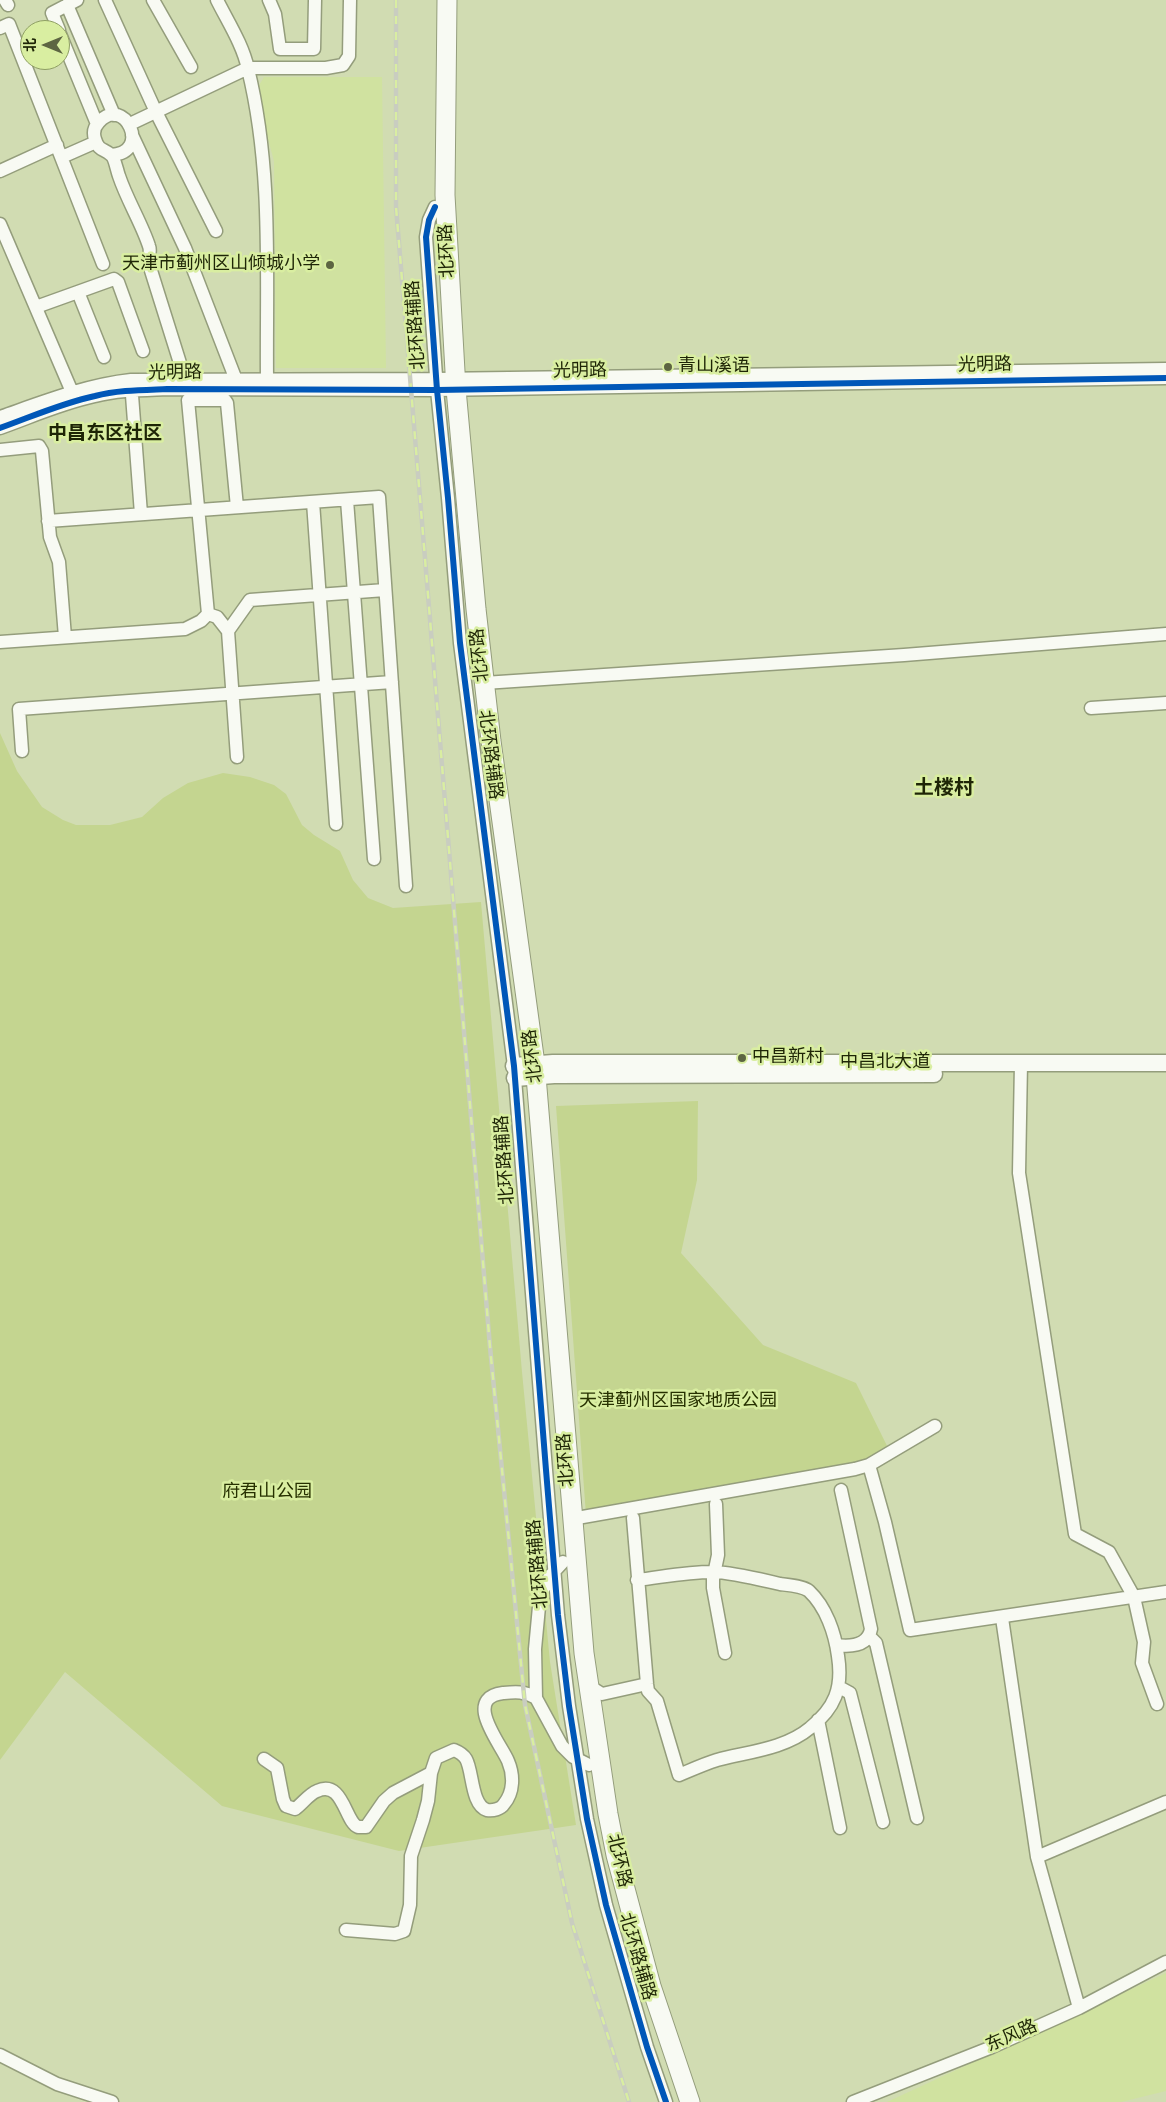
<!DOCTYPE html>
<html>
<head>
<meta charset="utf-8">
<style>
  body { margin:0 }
  #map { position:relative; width:1166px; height:2102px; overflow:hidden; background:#d1dcb2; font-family:"Source Sans 3","Noto Sans SC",sans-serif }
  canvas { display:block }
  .north { position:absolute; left:20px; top:20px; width:50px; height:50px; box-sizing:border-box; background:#d9eea1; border:1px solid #8e9e63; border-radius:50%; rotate:270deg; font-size:14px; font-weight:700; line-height:20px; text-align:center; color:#1e2506 }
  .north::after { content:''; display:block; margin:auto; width:18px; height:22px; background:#5d6542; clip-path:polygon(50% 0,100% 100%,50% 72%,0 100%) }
</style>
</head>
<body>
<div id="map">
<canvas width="1166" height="2102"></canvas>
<div class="north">北</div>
</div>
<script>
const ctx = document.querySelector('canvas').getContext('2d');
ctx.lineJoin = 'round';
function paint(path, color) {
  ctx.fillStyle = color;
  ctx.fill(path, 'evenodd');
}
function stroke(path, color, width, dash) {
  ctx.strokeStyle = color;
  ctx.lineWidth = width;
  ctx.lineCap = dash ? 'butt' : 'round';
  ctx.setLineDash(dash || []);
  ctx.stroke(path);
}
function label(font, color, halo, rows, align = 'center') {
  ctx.font = font + ' "Source Sans 3","Noto Sans SC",sans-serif';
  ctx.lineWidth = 5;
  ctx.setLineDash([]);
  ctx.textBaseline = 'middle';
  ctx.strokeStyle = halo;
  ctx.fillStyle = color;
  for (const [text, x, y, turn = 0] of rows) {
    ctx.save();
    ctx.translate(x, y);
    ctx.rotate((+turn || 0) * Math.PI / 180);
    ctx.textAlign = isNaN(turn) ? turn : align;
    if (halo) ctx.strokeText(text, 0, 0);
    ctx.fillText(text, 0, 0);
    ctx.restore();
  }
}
paint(new Path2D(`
  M264,77H382L386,368H276L274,161L255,92Z
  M1166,1973V2091L1121,2102H887Z`), '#d0e2a0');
paint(new Path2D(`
  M0,733L17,771L42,807L63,820L76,825H110L142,817L163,798L188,783L223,773L250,777L274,785L286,794L302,825L314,835L340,851L353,880L368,898L393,908L481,902L522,1372L550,1662L576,1825L399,1851L222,1806L65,1672L0,1760Z
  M698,1101L697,1180L681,1253L763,1345L856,1383L893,1458L849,1477L805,1485L722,1499L586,1515L556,1106Z`), '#c4d590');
const minor = new Path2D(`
  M5,0L8,5
  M105,0L156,112L216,231
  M153,0L191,67
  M217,0C228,22 243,45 248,69C273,170 266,276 267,379
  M269,0L275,14L280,49H314L315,0
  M67,5L114,115
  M0,28L9,24L103,264
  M59,30L52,13L77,0
  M60,34L97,124
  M130,124L248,68H326L343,65L349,56L350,0
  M132,135L185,248L236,380
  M111,155C153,153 124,94 99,122C94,127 93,133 95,139C99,152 104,148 111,155C115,158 117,171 119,176C127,200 142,224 149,246C151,251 149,257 148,261L185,379
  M62,157L96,142
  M0,171L57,145
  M435,207L429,220L426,237L437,390L448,498L460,643L514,1066L546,1470L558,1615L569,1706L587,1819L606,1905L647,2047L666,2102
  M0,224L72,392
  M78,292L104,357
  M36,307L114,279L118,282L143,351
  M131,382L141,514
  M0,417C43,402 86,385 131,380L436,379L1166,369
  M0,428C31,417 62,403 95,396C118,390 143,390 167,389L437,390L1166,378
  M0,450L39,446L42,451L50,537L59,562L65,637
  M347,500L374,859
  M313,502L336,824
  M48,521L379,497L406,886
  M208,614L217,617L228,631L237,757
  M228,631L250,600L385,590
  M0,642L185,629L201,621L208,614L188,400H225L227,403L237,507
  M484,683L904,655L1166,634
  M1091,708L1166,703
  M22,751L19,709L392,682
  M1021,1063L1019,1173L1075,1534L1109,1552L1134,1597L1144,1642L1142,1663L1157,1704
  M869,1465L885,1522L910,1630L1166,1592
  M716,1504L718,1555L713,1579V1588L725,1653
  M577,1518L855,1469L869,1465L935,1426
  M633,1518L647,1684L648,1691L657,1701L679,1775C691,1770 704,1764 717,1760C747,1752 785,1749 810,1728C835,1708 843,1688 838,1656C835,1633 826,1607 809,1591C803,1586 788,1585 780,1584C759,1579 738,1574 717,1572C690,1571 663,1577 637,1580
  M563,1562L550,1576L540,1596L535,1649L536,1698L562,1746L573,1757L589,1765
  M1002,1618L1037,1857L1079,2008
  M870,1637L876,1643L917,1818
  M836,1645C851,1647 868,1646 871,1629L841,1490
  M587,1682L594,1689L602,1694L647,1684
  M839,1687L850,1693L883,1822
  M818,1720L840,1828
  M264,1759L277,1768L283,1799L286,1806L295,1809C302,1804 309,1794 317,1791C343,1779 345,1822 358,1827C359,1827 365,1827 366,1827L384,1801L393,1793L431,1773
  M1037,1857L1166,1802
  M346,1930L395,1934L404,1931L410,1905L411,1856L423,1820L428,1801L431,1773L436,1758L454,1750C459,1752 463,1754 466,1759C473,1771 471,1805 487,1810C493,1811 501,1809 504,1804C514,1792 514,1775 508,1761C501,1744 462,1698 503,1693C515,1692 525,1691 536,1698
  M0,2055L57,2084L112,2102
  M853,2102L992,2047L1079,2008L1166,1962`);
const major = new Path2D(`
  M514,1066L553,1063H1166
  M515,1078L554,1075L934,1074`);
const highway = new Path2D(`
  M447,0L445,195L456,389L476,609L491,741L535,1064L584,1653L608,1814L616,1855L651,1986L690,2102`);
stroke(minor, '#949d7c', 15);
stroke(major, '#949d7c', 19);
stroke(highway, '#949d7c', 21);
stroke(minor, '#f8faf3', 12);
stroke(major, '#f8faf3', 16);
stroke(highway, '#f8faf3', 19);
const rail = new Path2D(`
  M396,0V207L490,1347L525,1705L572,1923L629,2102`);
stroke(rail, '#c9cdc0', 4.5);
stroke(rail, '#d9eea1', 2.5, [8]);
stroke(new Path2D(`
  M435,207L429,220L426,237L437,390L448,498L460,643L514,1066L546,1470L558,1615L569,1706L587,1819L606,1905L647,2047L666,2102
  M0,428C31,417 62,403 95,396C118,390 143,390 167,389L437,390L1166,378`), '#0057b8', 6);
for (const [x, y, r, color] of [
  [330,265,5,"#5d6542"],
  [668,367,5,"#5d6542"],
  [742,1058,5,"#5d6542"]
]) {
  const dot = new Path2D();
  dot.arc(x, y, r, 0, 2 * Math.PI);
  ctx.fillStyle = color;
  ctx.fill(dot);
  stroke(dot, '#d9eea1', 2);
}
label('18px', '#1e2506', '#d9eea1', [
  ["北环路",448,251,-93],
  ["北环路辅路",417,325,-94],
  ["光明路",985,366,-1],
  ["光明路",580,372,-1],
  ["光明路",175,374,-1],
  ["北环路",481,655,-96],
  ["北环路辅路",489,755,83],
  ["北环路",534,1056,-97],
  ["中昌北大道",885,1063],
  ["北环路辅路",506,1160,-94],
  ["北环路",567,1460,-94],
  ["北环路辅路",539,1564,-95],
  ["北环路",618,1861,77],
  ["北环路辅路",636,1957,74],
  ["东风路",1012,2037,-24]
]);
label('18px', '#1e2506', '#d9eea1', [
  ["天津市蓟州区山倾城小学",320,265,"right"],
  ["青山溪语",678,367],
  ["中昌新村",752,1058]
], 'left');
label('18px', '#273100', '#d9eea1', [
  ["天津蓟州区国家地质公园",678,1402],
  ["府君山公园",267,1493]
]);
label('bold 19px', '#1e2506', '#d9eea1', [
  ["中昌东区社区",105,435]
]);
label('bold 20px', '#1e2506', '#d9eea1', [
  ["土楼村",944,790]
]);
</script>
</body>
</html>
